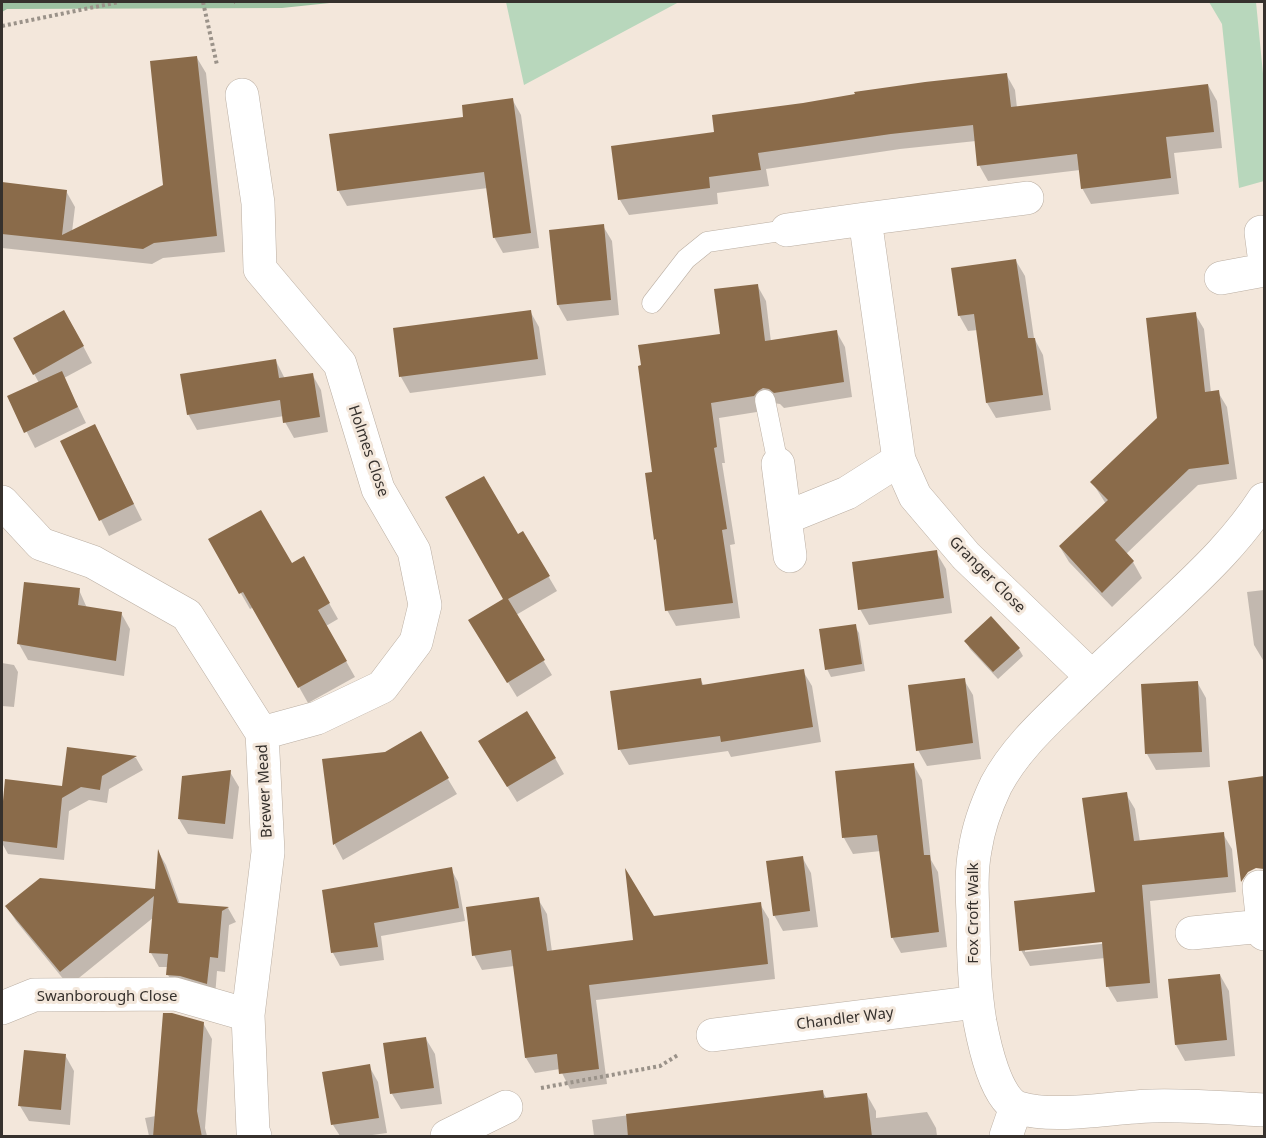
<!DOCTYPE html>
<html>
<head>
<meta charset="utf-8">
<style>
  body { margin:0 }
  #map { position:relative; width:1266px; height:1138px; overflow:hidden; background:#f3e7db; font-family:"Noto Sans",sans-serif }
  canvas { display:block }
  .frame { position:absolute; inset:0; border:3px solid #36312d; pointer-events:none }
</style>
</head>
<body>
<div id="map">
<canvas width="1266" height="1138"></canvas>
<div class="frame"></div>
</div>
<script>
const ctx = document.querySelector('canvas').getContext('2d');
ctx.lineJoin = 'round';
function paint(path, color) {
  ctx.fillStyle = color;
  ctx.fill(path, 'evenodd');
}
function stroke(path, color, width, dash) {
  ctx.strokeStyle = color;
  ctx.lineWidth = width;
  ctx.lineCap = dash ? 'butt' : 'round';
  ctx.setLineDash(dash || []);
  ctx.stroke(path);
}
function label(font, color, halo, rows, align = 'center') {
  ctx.font = font + ' "Noto Sans",sans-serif';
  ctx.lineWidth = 6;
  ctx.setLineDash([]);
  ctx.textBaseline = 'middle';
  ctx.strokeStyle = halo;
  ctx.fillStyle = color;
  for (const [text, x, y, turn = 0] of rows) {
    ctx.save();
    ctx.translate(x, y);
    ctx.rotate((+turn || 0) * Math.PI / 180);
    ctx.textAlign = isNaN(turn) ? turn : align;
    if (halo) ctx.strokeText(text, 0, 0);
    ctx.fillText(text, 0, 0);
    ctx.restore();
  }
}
paint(new Path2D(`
  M506,2H679L524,85Z
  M1209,2H1256L1264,84V181L1239,188L1222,24Z`), '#b8d7bc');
paint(new Path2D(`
  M2,2H339L282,8L7,9L2,12Z`), '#9cc1a1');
paint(new Path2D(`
  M197,58L206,73L225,252L163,258L152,264L2,248V184L66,191L75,207L72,232L165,186Z
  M1006,74L1015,90L1017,108L1208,85L1217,101L1222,148L1174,153L1179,194L1091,204L1082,188L1080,170L988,181L979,165L976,141L900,149L766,169L769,186L717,193L718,204L629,215L620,200L613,147L716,134Z
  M512,99L521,115L539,248L503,253L494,237L488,188L347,206L338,190L465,118Z
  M603,226L612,241L619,315L567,321L558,305L551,231Z
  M1016,261L1025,276L1034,338L1043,355L1051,410L996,418L987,403L978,330L968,331L959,315Z
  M757,285L766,301L771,342L836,331L845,347L852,397L784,408L780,404L773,403L763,411L719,418L725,463H722L735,544L730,545L740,618L676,626L667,610L658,544L656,539L653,473L722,336Z
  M530,311L539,327L546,375L410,393L401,377L395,329Z
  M1195,314L1204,329L1211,393L1218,392L1227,407L1237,479L1198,485L1126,554L1133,562L1142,578L1112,607L1069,562L1060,547L1106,504L1092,482L1159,419Z
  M73,327L92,363L64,378L86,423L35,448L9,397L39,383L15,338Z
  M276,361L285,379L312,374L321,390L328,432L294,438L285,422L284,416L197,430L188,414Z
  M62,442H103L142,520L109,536Z
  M523,533L557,591L516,615L552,675L517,697L479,635L505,600L517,536Z
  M210,540L312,573L338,619L326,626L355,677L308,703L254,607L250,609Z
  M936,552L946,569L952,613L869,625L860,609Z
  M79,590L87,608L121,613L130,629L124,676L28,660L19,644Z
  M1264,590V660H1263L1254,645L1247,592Z
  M855,626L859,633L865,671L831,677L827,669Z
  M966,642L1019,649L1023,656L998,679L970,649Z
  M2,663L14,665L18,672L14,707L2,706Z
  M803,671L812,686L821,742L731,757L728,751L629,765L620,750L700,679L704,686Z
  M964,680L973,695L981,759L927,766L918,750Z
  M1197,682L1206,698L1210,767L1156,770L1147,754L1143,686Z
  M420,733L457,794L343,860L335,845L324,761L385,753Z
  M68,749L136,758L143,770L109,789L107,803L89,800L69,811L64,860L8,854L2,843L6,781L63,788Z
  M489,757L555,758L564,774L517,802Z
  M913,764L922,780L931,860L938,872L947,947L901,953L892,937L881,851L853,854L844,838L837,772Z
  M230,772L239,787L233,839L188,834L179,819Z
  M1264,777V853L1245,856L1230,782Z
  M1126,794L1135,809L1140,842L1223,834L1232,849L1236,892L1150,901L1158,998L1117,1002L1108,987L1105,958L1030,966L1021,950L1096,894ZM1110,940V943L1025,952V949Z
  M159,853L166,865L180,904L228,908L236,922L229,925L225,972L217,971L215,997L176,989L168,975L169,967H159L151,953L154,917L69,986L16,921L7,907L156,891Z
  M802,857L811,873L818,927L783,931L774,915Z
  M451,869L458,882L465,921L381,936L384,960L340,966L333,953L324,892Z
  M538,899L547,914L552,952L635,942L653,917L760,904L769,919L775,979L596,1000L607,1084L570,1089L560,1069L535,1073L526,1058L514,966L482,970L474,955Z
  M1220,975L1229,991L1235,1056L1185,1061L1176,1045L1170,980Z
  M203,1023L212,1039L205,1128L207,1136H149L145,1118L156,1116Z
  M426,1039L435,1054L442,1104L401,1109L392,1094Z
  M65,1055L74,1071L70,1125L29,1121L20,1106Z
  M369,1066L378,1082L387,1133L365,1136H340L333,1125Z
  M822,1091L827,1099L867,1095L876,1111V1118L927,1112L936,1128L937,1136H594L592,1120L728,1102L729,1104Z`), '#0003');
paint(new Path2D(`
  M197,56L217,236L154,243L143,249L2,234V182L67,190L62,235L163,185L150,61Z
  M1007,73L1011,107L1208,84L1214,132L1166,137L1171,178L1081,189L1077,154L977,166L973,125L891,134L758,153L761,170L709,177L710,188L618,200L611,146L714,132L712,115L803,103L855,94L854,92L925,82Z
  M513,98L531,233L493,238L484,172L337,191L329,134L463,117L462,105Z
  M604,224L611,300L557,305L549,230Z
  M1016,259L1028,338H1035L1043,395L986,403L974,314L958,316L951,268Z
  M758,284L765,341L837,330L844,382L774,393L769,389L763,388L758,391L754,396L711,403L717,447L714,448L727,529L722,530L733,603L665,611L656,539L654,540L645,473L652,472L638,366L641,365L638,345L720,334L714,289Z
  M64,310L84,346L33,375L13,338Z
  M531,310L538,359L399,377L393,328Z
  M1196,312L1205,392L1219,390L1229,464L1189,469L1115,540L1134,561L1102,593L1059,546L1108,500L1090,482L1157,418L1146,318Z
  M276,359L279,378L313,373L320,417L283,423L280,400L187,415L180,374Z
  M62,371L78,407L24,433L7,396Z
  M95,424L134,504L99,521L60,441Z
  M484,476L518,534L523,531L550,576L508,599L545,660L507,683L468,620L503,599L445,497Z
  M261,510L292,563L304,556L330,603L318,610L347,661L298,688L243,592L239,594L208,539Z
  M937,550L944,598L858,610L852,562Z
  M24,582L80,588L78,605L122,612L116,661L17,644Z
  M991,616L1020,648L993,672L964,641Z
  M856,624L862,664L825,670L819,629Z
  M804,669L813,727L721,742L720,736L618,750L610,691L701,678L702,685Z
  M965,678L973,743L916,751L908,685Z
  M1198,681L1202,752L1145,754L1141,684Z
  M527,711L556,758L507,787L478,741Z
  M421,731L449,778L333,845L322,759L385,752Z
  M67,747L137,756L102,776L100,790L81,787L62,798L57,848L2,841V812L5,779L62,786Z
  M914,763L924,855H930L939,932L891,938L877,835L842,838L835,771Z
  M231,770L225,824L178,819L182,776Z
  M1264,776V869L1256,868L1248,872L1241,882L1228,781Z
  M1127,792L1134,841L1224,832L1228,877L1142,885L1150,983L1106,987L1102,942L1019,951L1014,901L1095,892L1082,798Z
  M158,849L178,903L229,907L222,911L218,958L210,957L207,984L180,976L166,975L168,954L149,953L154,896L60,972L5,906L40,878L155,889Z
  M803,856L810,911L773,916L766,861Z
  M452,867L459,908L374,923L378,947L331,953L322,890Z
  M625,868L654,916L761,902L768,964L589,985L599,1069L559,1074L557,1054L525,1058L511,950L472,956L466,907L539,897L547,951L633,940Z
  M1220,974L1227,1040L1175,1045L1168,979Z
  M163,1013H172L204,1022L197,1111L202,1137H153Z
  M426,1037L434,1088L390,1094L383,1043Z
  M24,1050L66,1054L61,1110L18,1106Z
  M370,1064L379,1118L331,1125L322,1072Z
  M823,1090L824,1098L867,1093L872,1137H628L626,1114Z`), '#8a6b4a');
const lane = new Path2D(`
  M652,303L686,259L707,242L787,230
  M765,400L778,464`);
const street = new Path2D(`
  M242,95L258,203L260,269L340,364L378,489L414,551L425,605L416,642L382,687L317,718L262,733
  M865,219L1027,198
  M787,230L865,219L899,460L915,496L966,556L1092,677
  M1261,232L1264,255
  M1221,278L1264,270
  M778,464L785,518L847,493L899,460
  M1264,499C1239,538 1207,569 1173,601C1138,634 1103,666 1069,699C1042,725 1014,751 996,785C987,804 978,829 975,850C971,871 972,893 973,914C973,950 974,986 980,1022C984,1043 996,1101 1019,1108C1056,1119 1112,1107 1152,1106C1189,1105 1227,1108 1264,1110
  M2,502L41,544L93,562L187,615L262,733L268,852L248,1015L253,1131L255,1136
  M785,518L790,556
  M1259,887L1264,934
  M1192,933L1263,926
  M2,1008L34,995L175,994L248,1015
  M713,1035L977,1002
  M447,1136L506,1107
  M1006,1136L1016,1107`);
stroke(lane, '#baaea2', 21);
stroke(street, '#baaea2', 34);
stroke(new Path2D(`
  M203,2L217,65
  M234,2H235
  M2,26L119,2
  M541,1088L660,1066L678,1055`), '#9a9289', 4, [3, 3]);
stroke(lane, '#fff', 20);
stroke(street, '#fff', 33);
label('15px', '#36312d', '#f3e7db', [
  ["Holmes Close",368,451,71],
  ["Granger Close",987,575,45],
  ["Brewer Mead",265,791,-93],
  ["Fox Croft Walk",974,913,-90],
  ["Swanborough Close",107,997],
  ["Chandler Way",845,1019,-7]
]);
</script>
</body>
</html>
